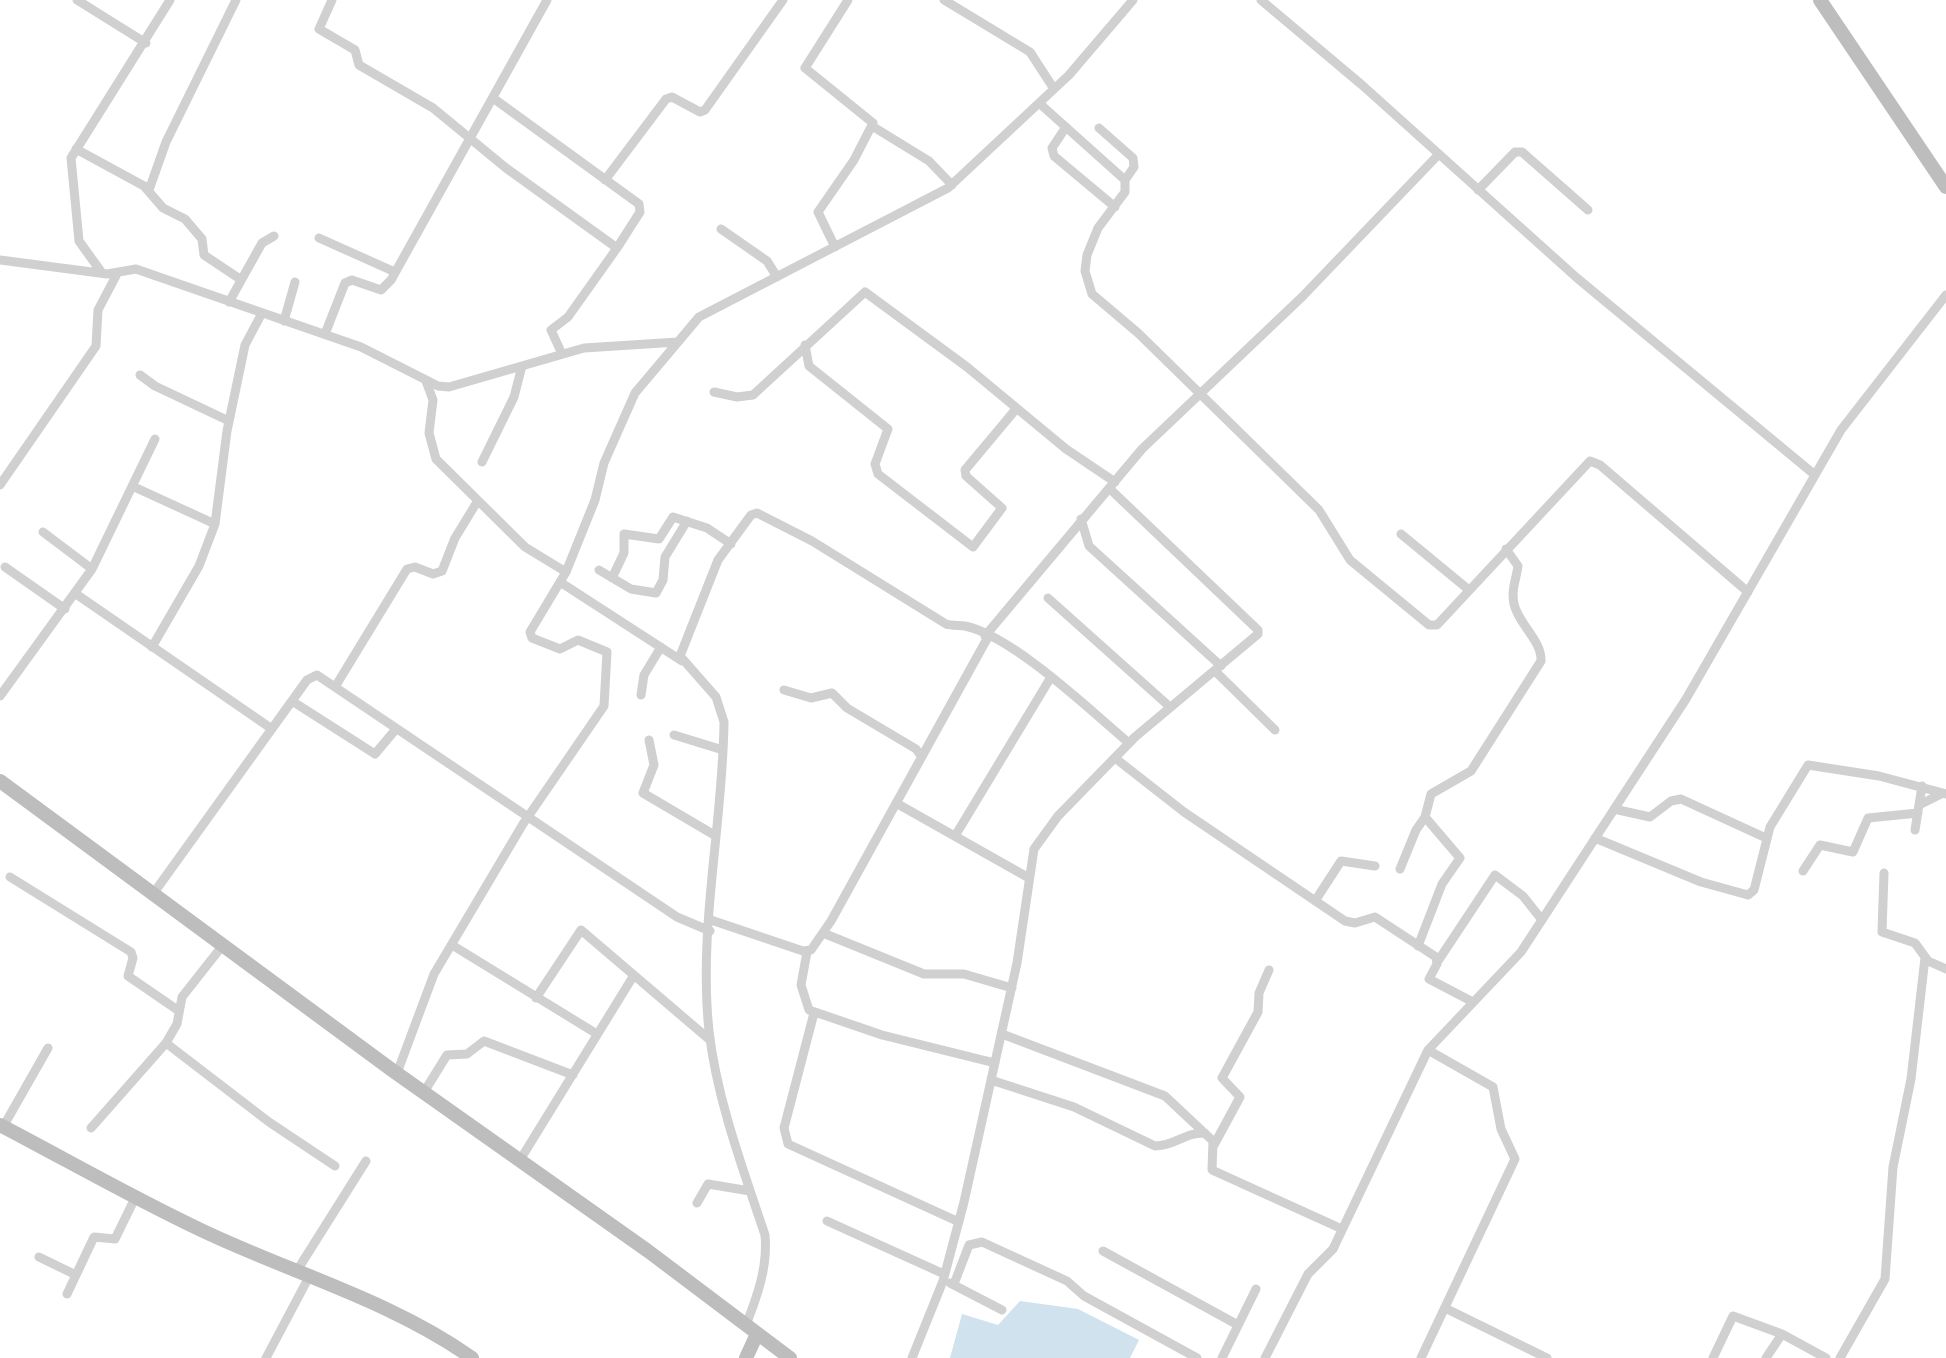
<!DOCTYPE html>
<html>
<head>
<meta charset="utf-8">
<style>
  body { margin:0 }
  canvas { display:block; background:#fff }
</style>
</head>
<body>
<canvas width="1946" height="1358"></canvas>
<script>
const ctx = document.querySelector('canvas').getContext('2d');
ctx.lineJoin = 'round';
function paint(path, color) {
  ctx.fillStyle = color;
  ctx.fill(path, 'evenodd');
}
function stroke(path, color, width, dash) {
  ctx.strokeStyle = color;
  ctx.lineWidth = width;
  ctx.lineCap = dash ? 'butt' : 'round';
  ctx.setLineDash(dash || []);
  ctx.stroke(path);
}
paint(new Path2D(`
  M1020,1301L1078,1309L1139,1340L1130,1358H950L962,1314L998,1325Z`), '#cfe2ee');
stroke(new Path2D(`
  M77,0L146,43
  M332,0L319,29L355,50L359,65L433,108L506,168L617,248L568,317L551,330L562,354
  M944,0L1030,52L1054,89
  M1261,0L1362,85L1577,278L1815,475
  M493,98L639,204L640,212L617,248
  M1039,103L1125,180V192L1098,228L1087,255L1085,271L1092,294L1138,333L1319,510L1350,560L1429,625H1437L1590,461L1600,465L1748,592
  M872,126L929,161L952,185
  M1066,127L1052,148L1054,156L1115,207
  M1099,128L1133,158L1134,167L1125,180
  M76,149L144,186L163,208L185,219L202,239L204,255L240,279
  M605,180L666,99L672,97L700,112L705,110L783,0
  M149,190L166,142L236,0
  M1478,190L1515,152H1522L1588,210
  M721,229L767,261L777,277
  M319,238L395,272
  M835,247L818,212L854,160L873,123L805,68L848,0
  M0,260L107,274L136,269L361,347L438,386L449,387L584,348L678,342
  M102,273L79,241L71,158L170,0
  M229,302L262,243L274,236
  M284,321L295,282
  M325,334L345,283L352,280L381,290L391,280L547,0
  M805,345L809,366L888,429L875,464L878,474L973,547L1002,508L966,476L965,470L1016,409
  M140,375L155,386L229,421
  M426,381L433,400L429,433L436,459L525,547L566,572
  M714,392L737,397L753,395L865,292L967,367L1066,449L1115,482
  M482,462L514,397L522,366
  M0,485L96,346L98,310L118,272
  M132,486L215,524
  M1081,519L1089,546L1221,666
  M43,532L92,569
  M1401,534L1469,590
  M5,567L65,609
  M599,570L631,589L656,593L663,580L665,557L687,521
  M612,578L624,553V534L659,539L673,517L707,528L731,544
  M560,582L682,661
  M76,594L272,729
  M1048,598L1170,707
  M985,636L1142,449L1302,297L1439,154
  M152,647L199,566L215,524L227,431L245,345L262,313
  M1215,671L1275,730
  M335,687L407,569L415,567L433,574L442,571L455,538L477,502
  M784,690L811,698L832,693L847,708L916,749L921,756
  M641,695L644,675L661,647
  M0,696L92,569L155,439
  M292,701L375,754L396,729
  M674,735L723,750
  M649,740L654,765L643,793L716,836
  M1115,758L1184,812L1345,921L1355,923L1375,917L1436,957L1437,964L1429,979L1473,1002
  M896,803L1029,878
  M1919,805L1943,793
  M1614,809L1650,817L1671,801L1681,799L1766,838
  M1915,830L1922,786
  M955,836L1051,677
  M1595,838L1701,882L1748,895L1754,890L1770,827L1808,765L1879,776L1946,794
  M1400,869L1416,830L1425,817
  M1803,871L1820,845L1853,852L1868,818L1918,813
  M1884,873L1882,932L1915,943L1928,961L1946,969
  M10,877L131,952L133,958L128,976L179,1011
  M153,894L307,680L317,675L677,917L710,931
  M1315,901L1341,861L1375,866
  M711,920L803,951L811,950L831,921L988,637
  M823,933L924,974H964L1012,988
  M452,945L597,1034
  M1418,946L1442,884L1460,858L1425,817L1431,794L1471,771L1541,661C1542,640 1518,624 1514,604C1511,590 1516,580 1518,566L1506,549
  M807,952L801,985L809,1010L882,1035L995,1063
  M1438,961L1495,875L1523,896L1542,920
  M536,998L581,930L710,1040
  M814,1013L784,1128L788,1144L959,1222
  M1002,1034L1165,1096L1213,1141L1212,1170L1342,1229
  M166,1043L269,1122L335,1166
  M397,1073L434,974L523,824L604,706L607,652L578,640L560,649L532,638L530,632L566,572L595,500L604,463L635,393L699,317L948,188L1069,75L1133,0
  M991,1080L1074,1107L1155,1146C1175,1146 1185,1132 1205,1133
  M424,1092L447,1055L467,1054L484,1041L573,1075
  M3,1127L48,1048
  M91,1128L166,1043L177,1024L182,997L223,945
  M1214,1145L1240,1097L1222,1078L1258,1012L1259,993L1269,970
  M520,1160L634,975
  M697,1203L708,1184L750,1191
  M827,1221L944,1274
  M1103,1251L1238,1325
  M39,1257L76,1275
  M298,1269L366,1161
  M950,1283L1002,1310
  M954,1284L969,1245L982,1242L1067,1281L1084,1296L1197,1358
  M67,1294L94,1237L115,1239L136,1196
  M1447,1309L1547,1358
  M746,1325C757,1297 768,1267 765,1235C743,1169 717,1100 709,1031C698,928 723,824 724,722L716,697L680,656L718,560L751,515L757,513L812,541L946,624C952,626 959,625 965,626C1013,636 1091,711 1129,743
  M266,1358L310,1275
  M912,1358L943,1281L964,1202L1017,963L1034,849L1058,816L1135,737L1258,634V630L1110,489
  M1222,1358L1256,1289
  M1265,1358L1308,1274L1333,1249L1428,1050L1521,952L1686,699L1841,430L1946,295
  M1421,1358L1515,1159L1501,1129L1493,1087L1428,1050
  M1713,1358L1733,1316L1782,1334L1826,1358
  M1766,1358L1782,1334
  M1840,1358L1885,1279L1893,1167L1911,1079L1925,958`), '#d0d0d0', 9);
stroke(new Path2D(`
  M1820,0L1946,187
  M0,781L392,1070L648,1251L790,1358
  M0,1125C67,1160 133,1198 201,1230C291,1273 390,1300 472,1358
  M746,1358L757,1334`), '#bdbdbd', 14);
</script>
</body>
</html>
